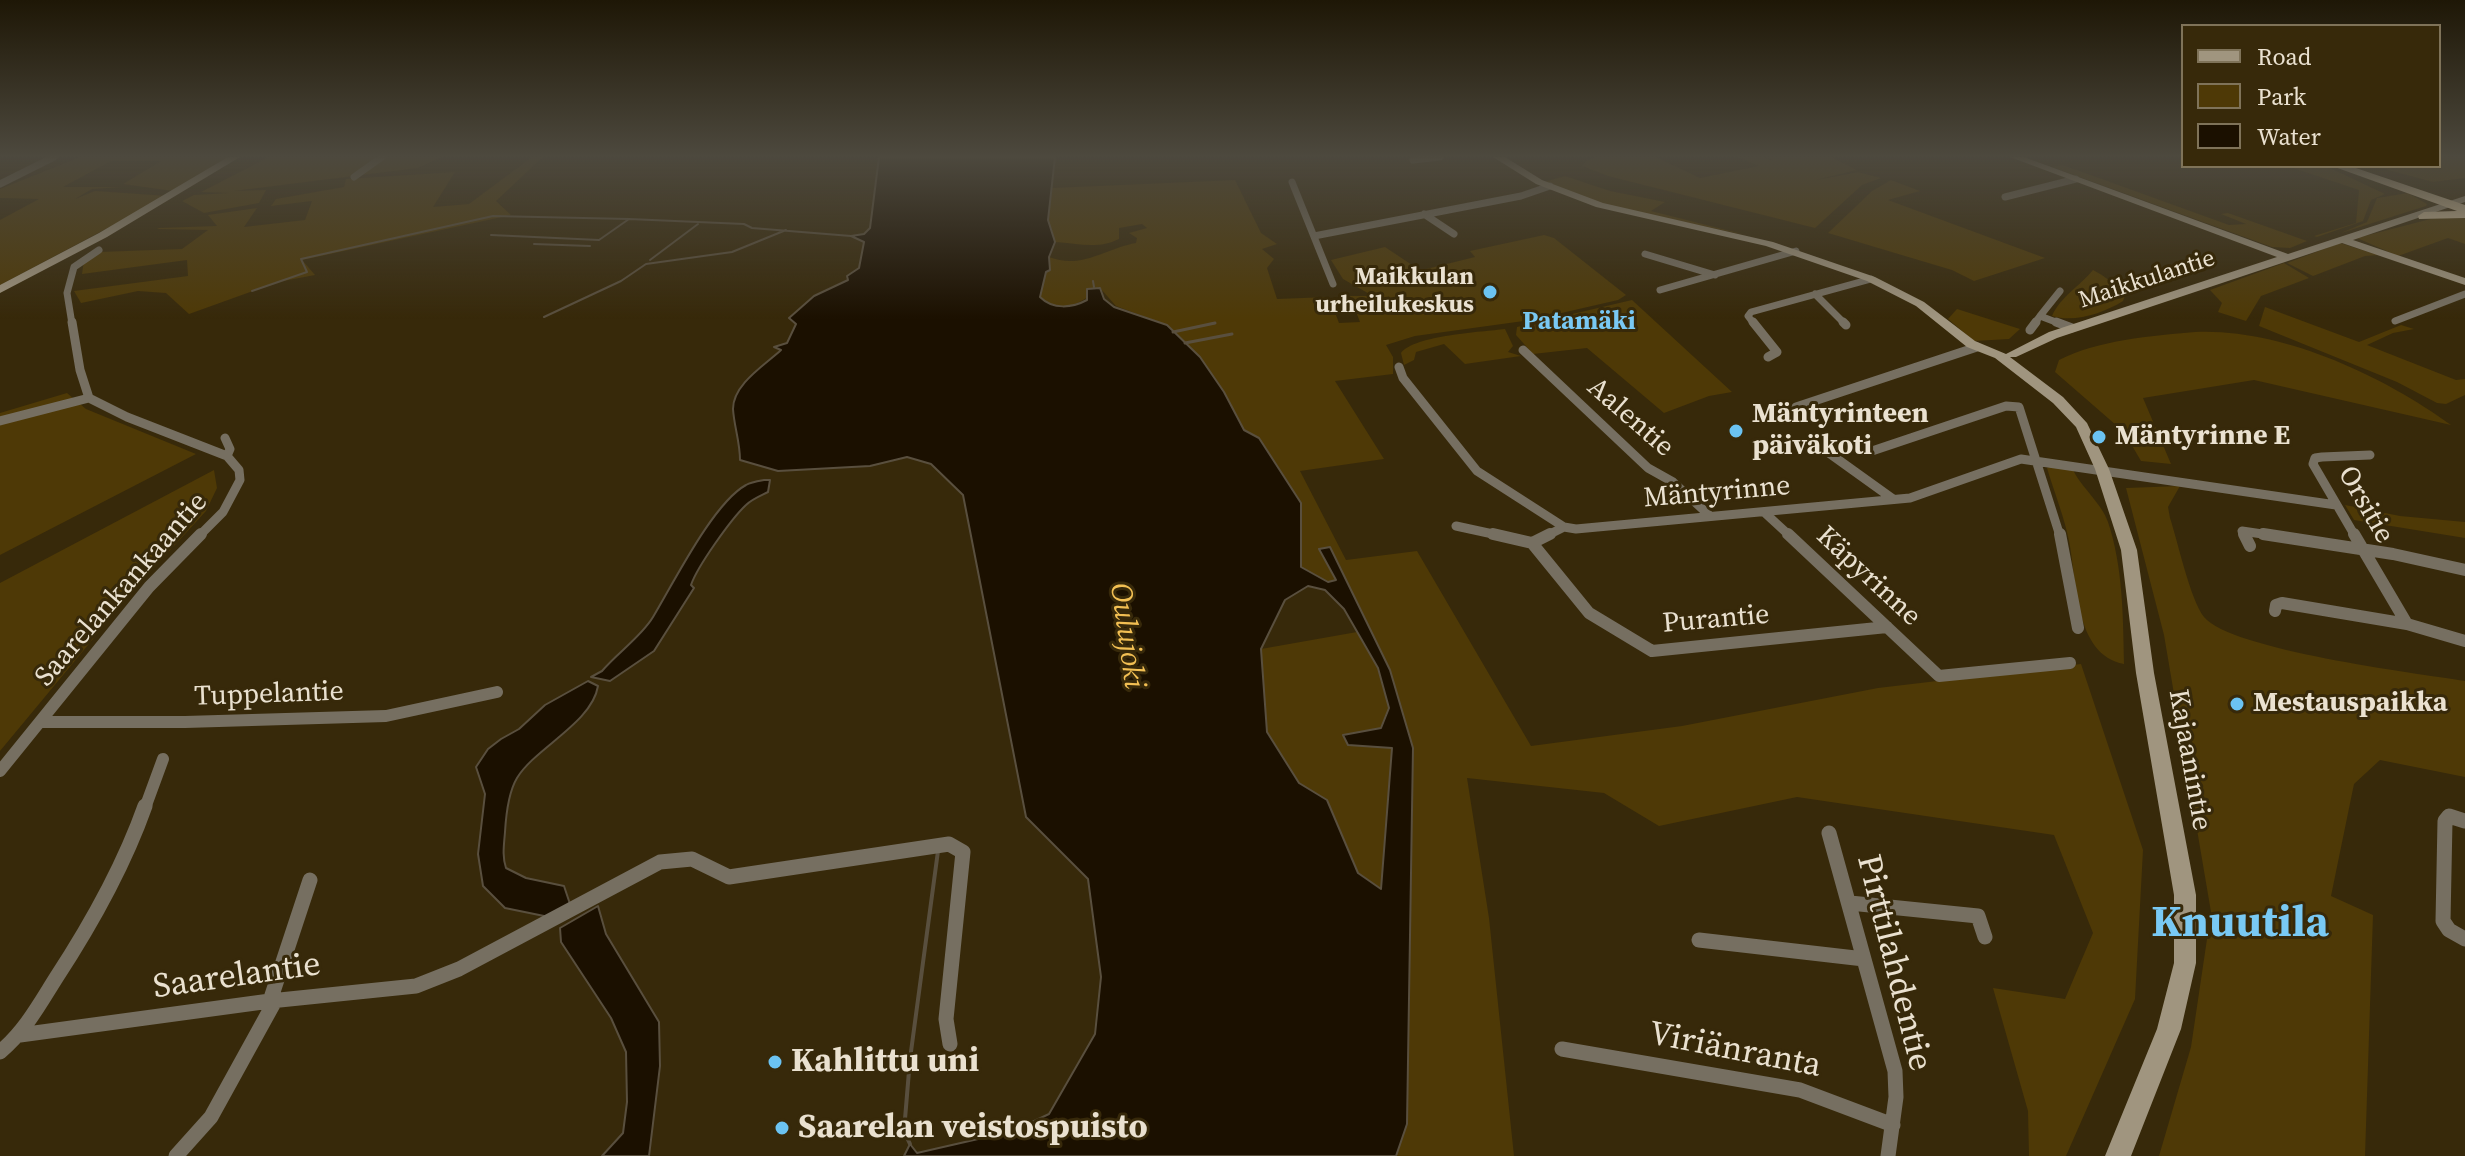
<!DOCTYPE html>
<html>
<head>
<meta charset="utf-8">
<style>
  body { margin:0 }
  #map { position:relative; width:2465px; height:1156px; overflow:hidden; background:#37290a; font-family:"Source Serif 4",serif }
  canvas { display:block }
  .legend { position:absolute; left:2181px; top:24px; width:260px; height:144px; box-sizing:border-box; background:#37290a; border:2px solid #7f7359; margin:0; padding:10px 14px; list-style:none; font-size:24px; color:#eae1d0 }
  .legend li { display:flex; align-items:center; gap:16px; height:40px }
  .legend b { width:40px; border:2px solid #7f7359 }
</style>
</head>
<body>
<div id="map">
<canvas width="2465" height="1156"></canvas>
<ul class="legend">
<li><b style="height:10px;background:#a0957f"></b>Road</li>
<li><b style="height:22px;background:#4e3906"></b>Park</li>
<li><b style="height:22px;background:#1b1000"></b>Water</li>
</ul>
</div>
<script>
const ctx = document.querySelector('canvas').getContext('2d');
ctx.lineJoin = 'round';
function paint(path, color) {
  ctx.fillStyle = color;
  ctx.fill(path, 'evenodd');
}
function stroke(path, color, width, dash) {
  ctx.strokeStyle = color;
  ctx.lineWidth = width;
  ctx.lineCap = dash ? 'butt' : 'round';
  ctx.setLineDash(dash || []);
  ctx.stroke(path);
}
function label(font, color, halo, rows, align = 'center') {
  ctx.font = font + ' "Source Serif 4",serif';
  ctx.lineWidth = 6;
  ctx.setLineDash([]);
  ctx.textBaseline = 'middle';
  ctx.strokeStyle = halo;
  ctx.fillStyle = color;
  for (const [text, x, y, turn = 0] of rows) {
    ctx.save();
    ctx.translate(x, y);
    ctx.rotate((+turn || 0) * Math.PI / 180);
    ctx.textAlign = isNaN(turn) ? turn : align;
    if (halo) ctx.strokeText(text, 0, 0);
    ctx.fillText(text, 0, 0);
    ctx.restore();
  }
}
paint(new Path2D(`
  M80,157H233L173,191L123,184L161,161H111L63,187H121L92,189L75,199L95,191L168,196L0,285V220L39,199L0,198V189Z
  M269,157H442L418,168L234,191L266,190L259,203L204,213L182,201L194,195L229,193L201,192Z
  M532,157H543L496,201L511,215L302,260L315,275L278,282L189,314L166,293L138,291L81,303L74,291L188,276L187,260L82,274L84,260L99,252L182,249L208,230L157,229L159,228L217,226L208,215L257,208L244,227L305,220L312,201L271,206L276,199L344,187L346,179L455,172L433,207L469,204Z
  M1598,157H1656L1700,178L1758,166L1739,157H1764L1773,161L1767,157H1831L1857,170L1816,180L1858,172L1881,178L1862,185L1815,228L1608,176L1582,166L1587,160Z
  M2439,157H2465V178L2433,182L2373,166H2439Z
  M2063,165L2229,225L2246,224L2221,214L2228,213L2307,241L2290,248L2272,247L2052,167Z
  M2287,166H2326L2385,194L2371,200L2363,221L2317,237L2314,236L2356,223L2359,190Z
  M1565,176L1610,191L1665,202L1651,211L1746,235L1611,207L1544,182Z
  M1235,180L1261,233L1277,244L1262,249L1274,259L1267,268L1277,299L1329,297L1339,323L1360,322L1350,296H1373L1343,279L1331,260L1385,247L1418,269L1402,275L1475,257L1470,251L1544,235L1554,238L1626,295L1618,300L1531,320L1415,336L1386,345L1393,357V374L1335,381L1384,459L1300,471L1346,560L1417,551L1531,746L1682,726L1878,688L2081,664L2143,850L2135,999L2066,1156H2029L2028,1111L1993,988L2065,999L2093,933L2054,835L1797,797L1659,826L1604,793L1467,778L1489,918L1514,1156H1396L1407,1124L1413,748L1390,670L1330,547L1319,549L1336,580L1328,582L1301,567V503L1259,438L1244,430L1224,392L1200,357L1167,325L1116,306L1100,288C1083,302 1060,317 1040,297L1046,272L1050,270L1049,257C1082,270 1106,248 1136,243L1137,238L1129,233L1147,228L1142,224L1119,228V239C1097,250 1077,243 1055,242L1048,220L1052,188Z
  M1891,180L1920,191L1888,200L2045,258L1974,281L1952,270L1828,233L1872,191Z
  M2408,193L2427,204L2426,206L2341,233L2367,222L2377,198Z
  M2442,216H2465V244L2448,238L2398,256L2357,238Z
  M2340,243L2378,255L2365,256L2313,276L2287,263Z
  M2284,263L2309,278L2261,296L2246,321L2218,312L2222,303L2210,290Z
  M2093,270C2105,276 2116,285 2125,295L2123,301C2104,313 2074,323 2052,316C2061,296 2079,287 2093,270Z
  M1632,300L1732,392L1709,396L1664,413L1587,348L1533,354L1516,335L1517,327Z
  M2265,307L2359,342L2401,325L2414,329L2393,333L2367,345L2456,380L2465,379V395L2446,404L2437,403L2397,382L2259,326Z
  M1957,309L2020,329L2009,339L1974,341L1948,319Z
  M1505,329L1513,346L1508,352L1521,356L1465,364L1444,344L1416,352L1414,360L1404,365L1401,353C1415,335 1482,332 1505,329Z
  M2195,332C2281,328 2382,375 2451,425L2254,380L2143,398L2171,464L2141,461L2124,432L2055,372L2059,360C2098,340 2151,336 2195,332Z
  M67,393L86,409L196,454L0,555V413Z
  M2051,466L2073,470C2082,488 2102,504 2108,522C2123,567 2123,616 2124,664C2074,655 2077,580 2069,541C2064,516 2054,492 2047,468Z
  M214,470L217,488L206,511L132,592L0,751V583Z
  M2180,486L2168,507L2170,518C2178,542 2190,599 2204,617C2231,650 2415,673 2465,681V777L2380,760L2354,784L2331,896L2373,915L2365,1156H2159L2191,1047L2211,912L2164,635L2126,488Z
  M2345,505L2400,516L2465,522V538L2354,520Z
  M1357,632L1378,668L1389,708L1381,728L1344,735L1348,745L1392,747L1381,890L1358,873L1327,800L1299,783L1267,732L1261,649Z`), '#4e3906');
const water = new Path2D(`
  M879,157H1055L1048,220L1055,242L1049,257L1050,270L1046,272L1040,297C1053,310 1072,308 1087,300V289L1100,288L1104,299L1114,307L1167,325L1200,357L1224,392L1244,430L1259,438L1301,503V567L1328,582L1336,580L1319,549L1330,547L1390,670L1413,748L1407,1124L1396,1156H904L910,1144L917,1153L1013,1131L1049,1114L1095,1034L1101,977L1088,879L1026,817L963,495L931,464L907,457L870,466L778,471L740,460C740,442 734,426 733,409C733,384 765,365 781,350L774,347L787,343L796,324L789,318L814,296L848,280L847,276L859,268L864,242L851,236L864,234L870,228ZM1308,586L1325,590L1344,609L1378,668L1389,708L1381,728L1343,735L1348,745L1392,748L1381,889L1358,873L1327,800L1299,783L1267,732L1261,649L1285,600Z
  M764,480H770L768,492C760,496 752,499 746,505C731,519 697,567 691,585L694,588L654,651L610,681L591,677L602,671C617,653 641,637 653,617C673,584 713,503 746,485C751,482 758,481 764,480Z
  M588,681L598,686C592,723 535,748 517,778C508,793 506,815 505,832C504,845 502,856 506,868L526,878L564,886L570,904L549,917L505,908L483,886L478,854L485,794L476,767L488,749L501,739L519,729L545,705Z
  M598,906L606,934L659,1022L660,1066L649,1156H602L623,1133L627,1102L626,1052L611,1018L561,942L560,928Z`);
paint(water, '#1b1000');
stroke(water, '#594f3e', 2);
stroke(new Path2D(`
  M491,235L599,240L629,219L744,224L752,228L851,236
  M534,244L590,246
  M650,260L698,224
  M1093,281L1094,287
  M252,291L307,272L301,259L493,216L629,219
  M544,317L621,281L646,264L732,252L786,230
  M1211,324L1215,323`), '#594f3e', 2);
stroke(new Path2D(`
  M1173,332L1215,323
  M1185,343L1232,334`), '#594f3e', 3);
stroke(new Path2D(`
  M910,1144L904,1131L910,1059L938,851`), '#594f3e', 4);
stroke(new Path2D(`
  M1413,160L1440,157
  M354,177L382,157
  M1292,182L1333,284
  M0,184L54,157
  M2005,197L2076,179
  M1424,214L1454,234
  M1314,236L1521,196L1550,186
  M1645,254L1715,275
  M1660,290L1796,251
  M2060,291L2040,316L2061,324
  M1815,294L1845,324
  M2395,321L2465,294
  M72,324L67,293L74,267L99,250
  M1754,324L1748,316L1751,312L1871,279
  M2034,324L2040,316`), '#766f61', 7);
stroke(new Path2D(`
  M72,322L80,370L89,398L127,417L227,456L239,470L240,480L223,512L199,536
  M1753,322L1777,352L1768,357
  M1843,322L1846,325
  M2056,322L2072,328
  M2030,330L2036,322
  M1523,350L1648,468L1673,482L1710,516
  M1399,367L1403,378L1477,471L1564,527L1576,529L1910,498L2021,459L2336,505
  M1796,407L1977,347
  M0,421L89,398
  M225,438L230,449L227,456
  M1815,443L1893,499
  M1869,452L2006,406L2019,407L2060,536
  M1765,513L1790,536
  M1456,526L1502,536
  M1546,536L1564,527
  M2245,536L2242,531L2276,536
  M2355,536L2313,464L2315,458L2322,457L2370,455`), '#766f61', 9);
stroke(new Path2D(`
  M1493,534L1532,543
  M1550,534L1532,543L1589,613L1652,651L1887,627
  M1788,534L1939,676L2070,663
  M2060,534L2078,628
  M2244,534L2250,546
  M2263,534L2393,554L2465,570
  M2354,534L2407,624
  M2275,611L2276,605L2282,603L2407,624L2465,641
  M40,722H185L386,716L497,692
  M0,771L149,587L201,534
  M145,808L163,759`), '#766f61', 12);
stroke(new Path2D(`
  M2465,821L2449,816L2445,821L2443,921L2449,930L2465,939
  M1829,833L1895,1071L1896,1097L1888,1156
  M1850,903L1978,916L1985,937
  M1699,940L1864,959
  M270,1001L310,880
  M20,1035L270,1001L416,986L459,969L660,862L692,859L729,877L949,844L963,852L946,1019L950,1044
  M1562,1049L1800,1090L1893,1125
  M0,1052C25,1031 39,1005 56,978C92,923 123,868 145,806
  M176,1156L211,1117L275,1001`), '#766f61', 15);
paint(new Path2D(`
  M228,157H240L107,237L0,293V285L99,233Z
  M1493,157H1505L1542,180L1603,203L1773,242L1875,277L1924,302L1975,341L2006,354L2049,332L2277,257L2010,157H2024L2288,254L2465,196V202L2353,240L2465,278V285L2342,243L2057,338L2016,357H2010L2063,397L2087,423L2109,469L2137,550L2154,673L2196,895V963L2181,1029L2131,1156H2105L2157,1029L2174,963V895L2136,673L2121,550L2095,469L2076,427L2053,403L1995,358L1967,347L1916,306L1867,281L1766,246L1596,207L1536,184Z`), '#a0957f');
paint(new Path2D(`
  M2332,166H2350L2465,205V218L2419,219L2418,216L2424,212L2457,211Z`), '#dfcdab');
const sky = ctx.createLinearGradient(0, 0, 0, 319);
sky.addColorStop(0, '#1e1706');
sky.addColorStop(0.49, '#4d493e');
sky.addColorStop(1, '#4d493e00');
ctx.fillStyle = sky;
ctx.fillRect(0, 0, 2465, 319);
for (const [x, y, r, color] of [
  [1490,292,8,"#6bc3f2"],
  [1736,431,8,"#6bc3f2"],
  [2099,437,8,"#6bc3f2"],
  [2237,704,8,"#6bc3f2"],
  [775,1062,8,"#6bc3f2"],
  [782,1128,8,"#6bc3f2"]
]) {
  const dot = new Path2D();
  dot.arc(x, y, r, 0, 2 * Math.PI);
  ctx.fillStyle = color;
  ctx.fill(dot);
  stroke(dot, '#37290a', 3);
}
label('bold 24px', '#eae1d0', '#37290a', [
  ["Maikkulan",1474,278],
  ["urheilukeskus",1474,306]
], 'right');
label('24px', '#eae1d0', '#37290a', [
  ["Maikkulantie",2147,280,-18]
]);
label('bold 26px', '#79c9f4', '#37290a', [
  ["Patamäki",1579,322]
]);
label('bold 28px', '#eae1d0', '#37290a', [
  ["Mäntyrinteen",1752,415],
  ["päiväkoti",1752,447],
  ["Mäntyrinne E",2115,437],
  ["Mestauspaikka",2253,704]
], 'left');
label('28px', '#eae1d0', '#37290a', [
  ["Aalentie",1630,418,41],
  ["Mäntyrinne",1717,493,-5],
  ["Orsitie",2365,505,60],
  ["Käpyrinne",1868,577,43],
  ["Saarelankankaantie",122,590,-49],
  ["Purantie",1716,620,-5],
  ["Tuppelantie",269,695,-2],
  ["Kajaanintie",2189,760,80]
]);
label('italic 30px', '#f2bf53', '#37290a', [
  ["Oulujoki",1126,636,82]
]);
label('34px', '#eae1d0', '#37290a', [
  ["Pirttilahdentie",1893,963,76],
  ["Saarelantie",237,977,-8],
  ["Viriänranta",1735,1051,11]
]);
label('bold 34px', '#eae1d0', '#37290a', [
  ["Kahlittu uni",791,1062],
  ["Saarelan veistospuisto",798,1128]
], 'left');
label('bold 44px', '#79c9f4', '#37290a', [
  ["Knuutila",2240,925]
]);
</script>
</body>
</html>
